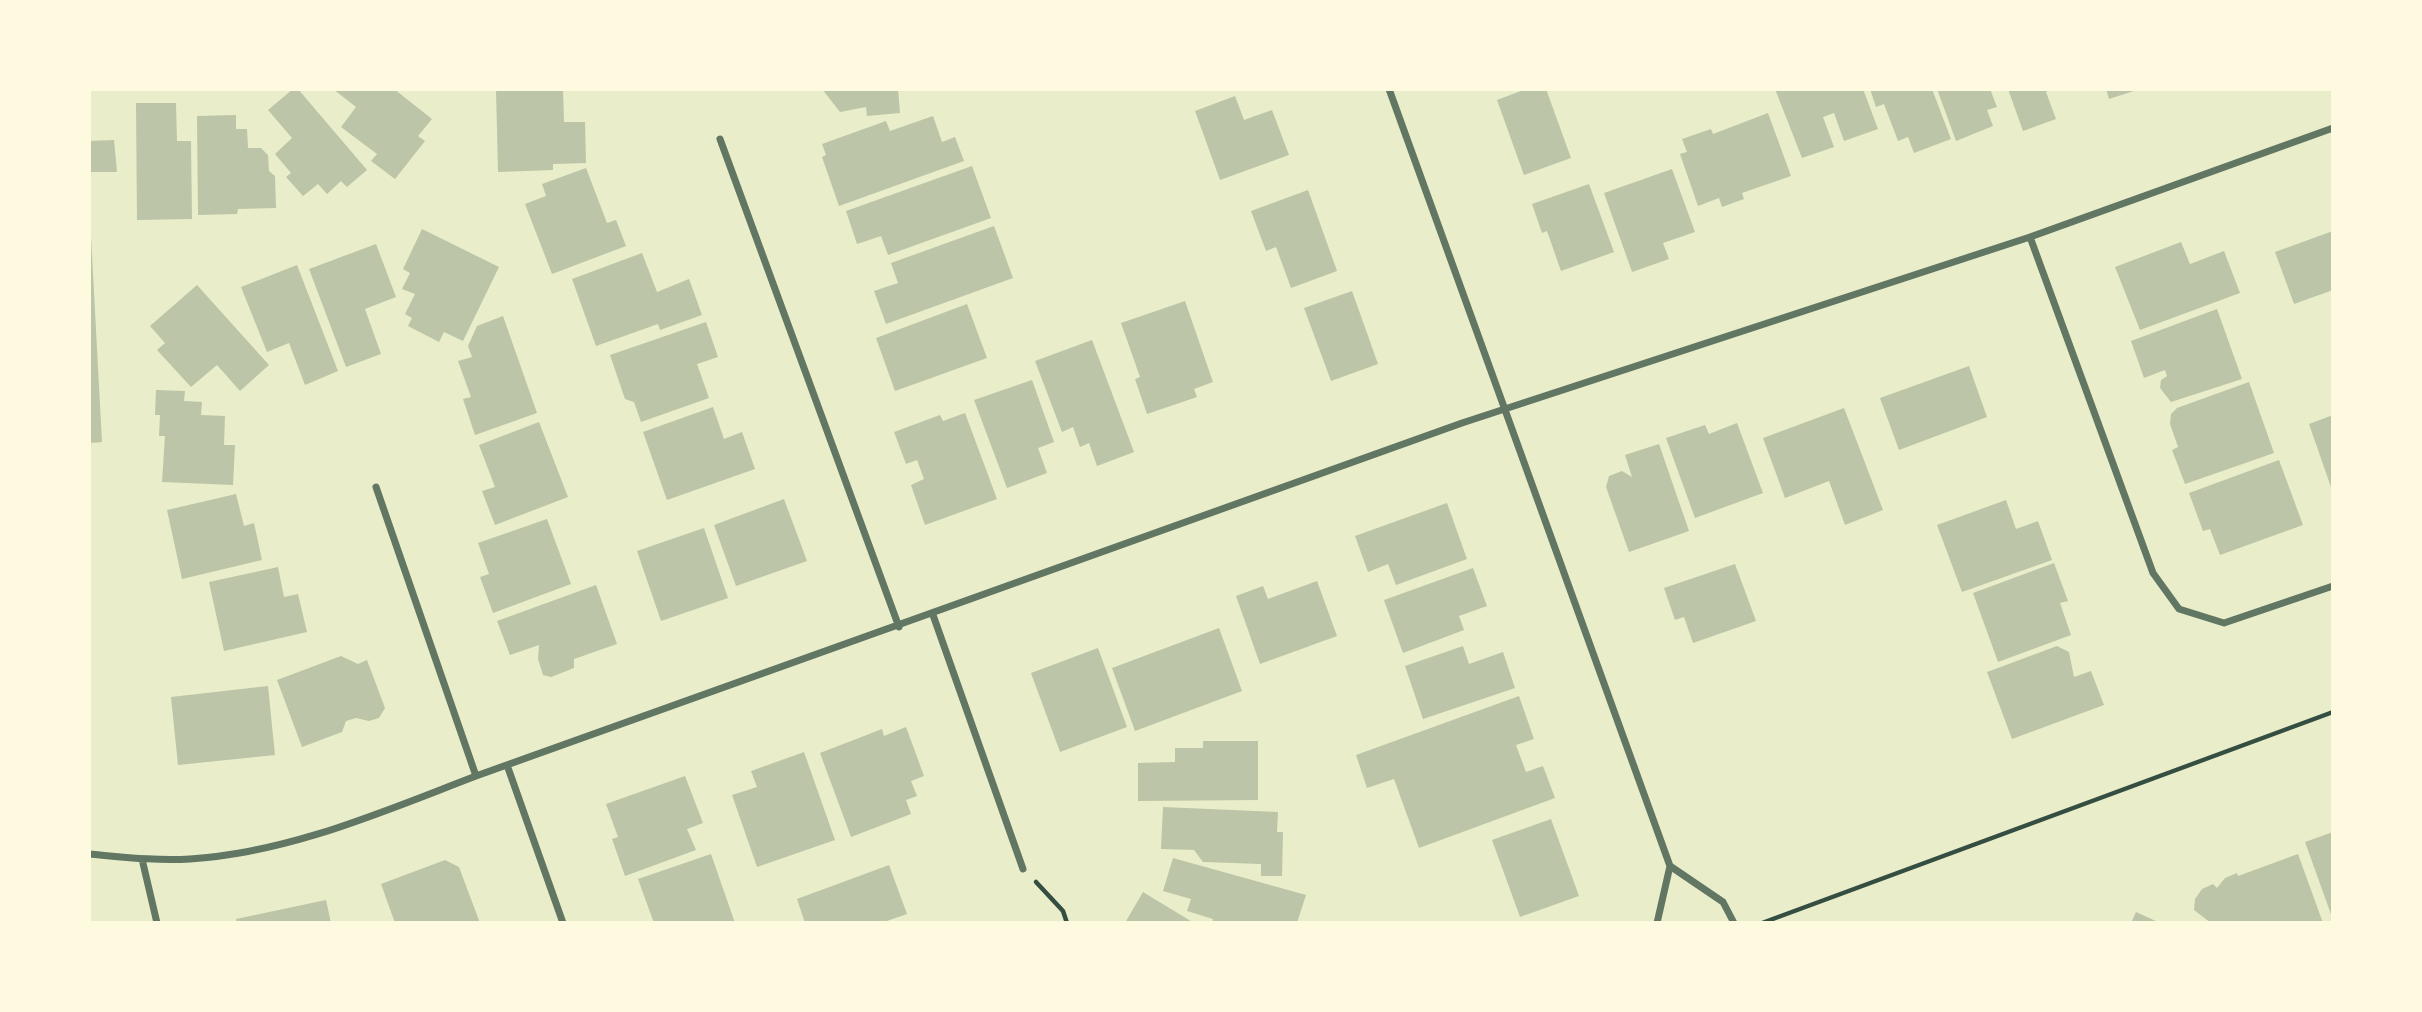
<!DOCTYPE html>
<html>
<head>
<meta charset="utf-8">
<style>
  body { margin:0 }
  #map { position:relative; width:2422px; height:1012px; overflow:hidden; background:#e9edc9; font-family:"Asap Condensed",sans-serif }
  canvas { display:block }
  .frame { position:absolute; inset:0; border:91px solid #fefae0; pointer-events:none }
</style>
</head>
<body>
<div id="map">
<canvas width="2422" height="1012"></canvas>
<div class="frame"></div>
</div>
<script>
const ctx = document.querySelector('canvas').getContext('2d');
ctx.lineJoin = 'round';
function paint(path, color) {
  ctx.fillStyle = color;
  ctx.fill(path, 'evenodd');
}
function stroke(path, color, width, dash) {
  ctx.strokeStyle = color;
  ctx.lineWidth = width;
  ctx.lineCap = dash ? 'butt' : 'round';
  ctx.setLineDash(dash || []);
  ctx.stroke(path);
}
paint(new Path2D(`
  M293,89H298L367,170L347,187L341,181L327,194L318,184L303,196L286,177L291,173L275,154L292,138L268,110Z
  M333,89H394L432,119L418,136L425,141L395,179L371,161L377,154L341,127L356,107Z
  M563,89L564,122H585L586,163L553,164V170L498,172L496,90Z
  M822,89H898L900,113L867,116L866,107L840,112Z
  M1526,89H1546L1571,158L1524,175L1497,100Z
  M1775,89H1863L1878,129L1844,141L1834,113L1823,117L1834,147L1802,158Z
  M1870,89H1932L1951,139L1914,153L1908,137L1898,141L1884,104L1876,107Z
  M1937,89H1990L1997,107L1987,110L1993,126L1956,141Z
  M2008,89H2052L2046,92L2056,119L2023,131Z
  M2106,89H2137V90L2109,99Z
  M1235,96L1244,120L1272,110L1289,155L1220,180L1195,111Z
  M136,103H176L177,141H191L192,219L137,220Z
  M1768,113L1791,176L1742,193L1744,199L1722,207L1719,198L1698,206L1680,154L1687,152L1682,139L1711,129L1713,134Z
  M236,115V129H247L248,148H261L268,155L269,171L275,176L276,208L238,209L237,214L198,215L197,116Z
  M933,116L942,142L955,137L964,161L839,206L822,157L826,155L822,144L886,121L890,131Z
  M114,140L117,172H89V141Z
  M972,166L991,218L888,255L881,236L857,244L846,211Z
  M586,168L607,223L616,220L626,246L552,274L525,204L546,196L542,184Z
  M1672,169L1695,232L1663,243L1669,259L1632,272L1604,193Z
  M1589,184L1614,252L1561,271L1547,231L1542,233L1532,204Z
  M1308,190L1337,271L1291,288L1276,247L1266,251L1251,211Z
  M89,199L102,442L89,443Z
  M994,226L1013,278L886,324L874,291L898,283L891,263Z
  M422,229L499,267L463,341L444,332L439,342L408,326L412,318L405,314L415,294L402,289L410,273L403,269Z
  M2333,231V290L2294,304L2275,252Z
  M2181,242L2190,264L2224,251L2240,293L2140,330L2115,267Z
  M376,244L396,297L365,309L381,354L346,367L309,269Z
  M642,253L657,292L689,279L702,315L660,330L658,324L596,346L572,279Z
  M297,265L338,371L305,385L289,343L267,352L241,287Z
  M197,285L269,365L240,391L217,365L191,387L157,350L165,343L150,326Z
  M1352,291L1378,364L1331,381L1304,308Z
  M1185,301L1213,382L1194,389L1197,397L1147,414L1135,379L1140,377L1121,323Z
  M967,304L987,358L895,391L876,338Z
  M2217,309L2242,379L2171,402L2160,388L2161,380L2167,376L2165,370L2144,378L2131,341Z
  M503,316L537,413L475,435L463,399L471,397L458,361L472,357L468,346L477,326Z
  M706,322L718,357L697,364L709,398L641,422L634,402L625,399L610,355Z
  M1092,340L1134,452L1097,466L1089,443L1080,447L1073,427L1062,432L1035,361Z
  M1969,366L1987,417L1899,450L1880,398Z
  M1032,380L1054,442L1038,448L1047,473L1007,488L974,400Z
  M2249,382L2274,453L2185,484L2172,450L2178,447L2170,424L2171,414L2177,408Z
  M156,390L185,391L184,401L202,402L201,415L225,416L224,445H235L233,485L162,482L165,436H159L160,415H155Z
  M713,407L724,439L742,432L755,469L667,500L643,432Z
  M1844,408L1883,510L1845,525L1829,481L1785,498L1763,438Z
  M965,413L997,499L925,525L911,485L924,479L917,460L906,464L894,432L940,415L943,421Z
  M2333,415V490H2332L2309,424Z
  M539,422L568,497L495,525L482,491L495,487L479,445Z
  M1737,423L1763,493L1695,518L1666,438L1705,425L1709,434Z
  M1659,444L1689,531L1629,552L1606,487L1609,476L1622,471L1632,477L1625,455Z
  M2279,460L2303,525L2220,555L2210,529L2203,531L2189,493Z
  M236,494L244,526L254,523L262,560L182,579L167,510Z
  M784,499L807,561L736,586L714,525Z
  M2006,500L2016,529L2038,521L2052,560L1962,592L1937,525Z
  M1447,503L1467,559L1396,585L1388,564L1368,572L1355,536Z
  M547,519L571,584L493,613L480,577L489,574L478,543Z
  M704,528L728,598L661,621L637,551Z
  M2054,563L2068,601L2060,603L2071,635L1998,662L1973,593Z
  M1735,564L1756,621L1693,643L1684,617L1675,620L1664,588Z
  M278,567L284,597L298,594L307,632L224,651L209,582Z
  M1473,568L1487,606L1459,616L1464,630L1403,653L1384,600Z
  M1317,581L1337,636L1260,664L1236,596L1263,586L1268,599Z
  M596,585L617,644L574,659V668L551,677L543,675L538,659L539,645L510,655L497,621Z
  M1219,628L1242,691L1135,731L1112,668Z
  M1463,646L1469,664L1503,652L1515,688L1423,719L1405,666Z
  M2057,646L2069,652L2074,677L2091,671L2104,705L2012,739L1987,672Z
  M1098,648L1127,727L1060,752L1031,673Z
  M341,656L358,664L367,660L385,708L379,718L369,721L356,718L346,721L342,732L302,747L277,680Z
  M268,686L275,755L178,765L171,697Z
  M1519,696L1534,739L1516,745L1526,772L1543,766L1555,798L1419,848L1394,779L1367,788L1356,755Z
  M906,727L924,776L911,781L917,796L906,800L911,814L851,837L820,753L882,729L884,736Z
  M1203,741H1258V800L1138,801V763L1175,762V748H1203Z
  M804,752L835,840L757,867L732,795L757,787L751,771Z
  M685,776L703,823L687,829L696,850L625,876L612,839L618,837L606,804Z
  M1163,807L1278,812L1277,832H1283L1282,876H1261V864L1203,862L1194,850L1161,849Z
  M1551,819L1579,896L1520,917L1492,840Z
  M2333,832V917H2332L2305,842Z
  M711,854L735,923H654L638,879Z
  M2298,854L2323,923H2211L2194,910L2195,899L2202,889L2213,884L2217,888L2225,878L2237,873L2238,876Z
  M1173,858L1306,895L1297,923H1212L1213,919L1187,911L1191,899L1163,891Z
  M445,860L459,867L480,923H395L381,884Z
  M889,865L907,914L881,923H805L797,899Z
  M1143,892L1194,923H1125Z
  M326,900L331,923H237L236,919Z
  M2136,912L2160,923H2131Z`), '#bcc5a7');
stroke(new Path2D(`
  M1036,882L1063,911L1067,923
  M1762,923L2333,712`), '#344e41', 4.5);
stroke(new Path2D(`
  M1389,89L1670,866L1657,923
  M720,139L899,627
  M2030,237L2153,573L2179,609L2224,623L2333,586
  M376,487L476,776
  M933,615L1023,869
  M507,765L563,923
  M89,854C123,857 156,861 190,859C289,853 384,811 476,776L1462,423L2030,237L2333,128
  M142,859L157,923
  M1670,866L1723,902L1734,923`), '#617663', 7);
</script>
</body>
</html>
